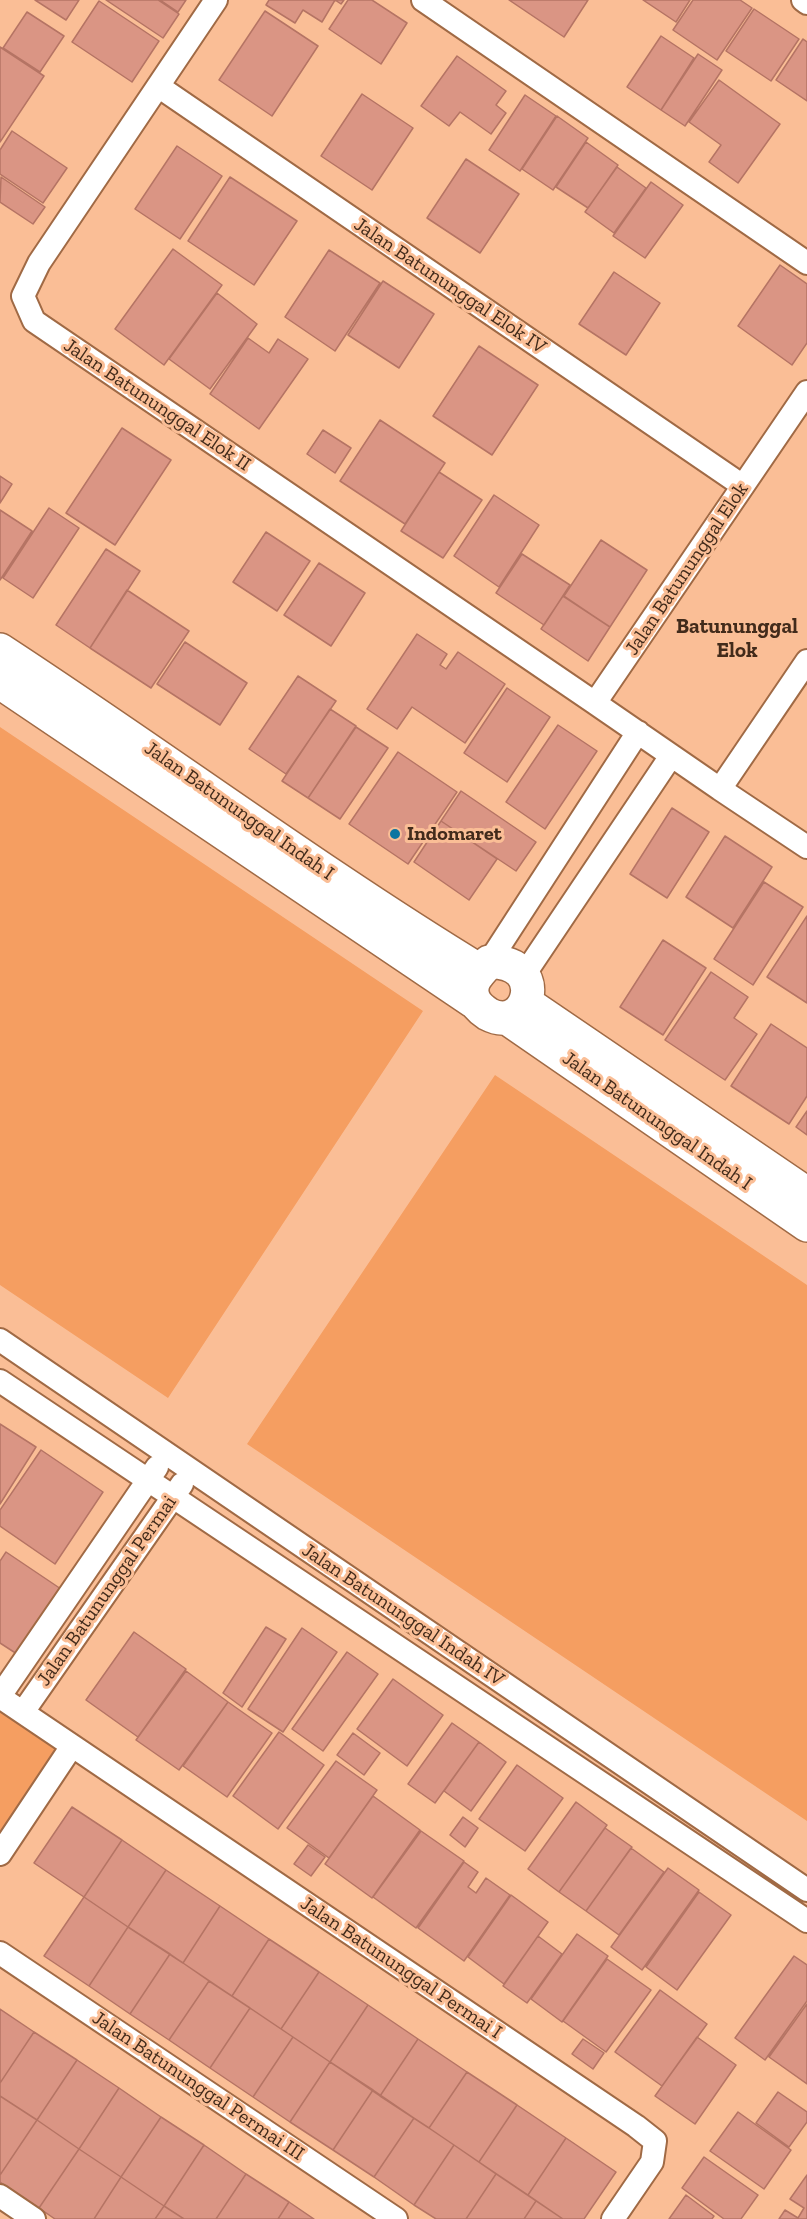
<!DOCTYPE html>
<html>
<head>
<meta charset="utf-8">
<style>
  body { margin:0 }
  canvas { display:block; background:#fabe96 }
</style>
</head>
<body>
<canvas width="807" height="2219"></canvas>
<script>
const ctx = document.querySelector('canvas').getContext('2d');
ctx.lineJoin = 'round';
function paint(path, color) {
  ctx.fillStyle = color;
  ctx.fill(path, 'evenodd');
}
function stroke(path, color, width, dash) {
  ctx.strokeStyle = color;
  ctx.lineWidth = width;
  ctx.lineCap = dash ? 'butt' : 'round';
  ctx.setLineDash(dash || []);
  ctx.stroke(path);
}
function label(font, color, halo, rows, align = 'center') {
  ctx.font = font + ' "Zilla Slab",serif';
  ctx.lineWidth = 6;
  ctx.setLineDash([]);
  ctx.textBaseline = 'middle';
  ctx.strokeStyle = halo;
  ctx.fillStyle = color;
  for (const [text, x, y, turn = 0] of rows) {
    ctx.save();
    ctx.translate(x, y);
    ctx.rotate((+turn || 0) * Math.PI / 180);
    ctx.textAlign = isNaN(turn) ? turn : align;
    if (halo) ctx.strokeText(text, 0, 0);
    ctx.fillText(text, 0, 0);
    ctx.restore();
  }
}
paint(new Path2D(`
  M0,727L423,1011L168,1398L0,1285Z
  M495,1075L807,1285V1821L247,1444Z
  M0,1702L69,1748L0,1849Z`), '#f59e61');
const building = new Path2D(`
  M35,0H79L66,20Z
  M106,0H158L179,14L163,38Z
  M160,0H186L178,12Z
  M269,0H344L341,4L335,0L322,22L303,10L295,23L266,5Z
  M348,0H372L407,23L381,64L329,29Z
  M509,0H588L564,37Z
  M643,0H690L676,22Z
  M693,0H740L752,8L717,60L673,30Z
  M99,1L159,41L132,82L72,42Z
  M754,9L799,39L771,81L726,51Z
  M265,11L318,46L272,116L219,80Z
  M27,12L64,36L40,72L3,48Z
  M661,36L694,58L661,110L627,87Z
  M803,39L807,42V101L776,80Z
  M0,47L44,76L0,142Z
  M698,54L722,70L685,126L661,110Z
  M457,56L506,91L496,105L506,113L491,134L460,112L449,126L421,106Z
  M719,80L780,124L738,183L709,162L721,145L689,122Z
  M362,94L413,128L372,190L321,156Z
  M525,95L556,116L520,171L489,150Z
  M557,116L588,138L553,190L522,169Z
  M12,131L67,168L43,203L0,174V150Z
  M586,142L618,165L588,208L556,187Z
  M177,146L222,176L180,239L135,209Z
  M466,159L519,194L480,253L427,218Z
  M617,167L646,188L614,233L585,212Z
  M1,177L45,207L33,224L0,202Z
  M230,177L297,221L254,285L188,241Z
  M651,182L683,205L645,258L613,236Z
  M173,249L222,285L164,365L115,329Z
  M329,250L380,283L335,351L285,317Z
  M780,265L807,284V343L792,365L738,326Z
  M614,272L660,303L626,355L579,324Z
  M383,281L434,314L399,368L348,335Z
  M217,293L257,324L210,389L169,359Z
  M248,338L269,353L278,339L308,359L259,429L210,394Z
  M479,346L538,385L492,455L433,416Z
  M380,420L445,463L405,524L340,481Z
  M122,428L171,460L115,545L66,513Z
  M323,430L351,448L335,473L307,454Z
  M439,472L482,500L443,558L401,531Z
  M0,476L12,484L0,503Z
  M494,495L539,525L499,587L454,556Z
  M49,508L79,528L33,598L3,578Z
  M0,510L32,531L0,580Z
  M266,532L310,561L277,611L233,582Z
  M601,540L647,570L610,627L564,596Z
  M106,549L140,571L90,648L56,625Z
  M522,554L570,585L544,625L496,593Z
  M319,563L365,593L331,646L284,615Z
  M127,590L189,631L151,688L90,648Z
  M563,596L610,627L588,661L541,629Z
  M417,634L447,654L440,665L446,669L458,652L505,684L465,743L412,707L397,729L367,709Z
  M185,642L247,683L220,725L157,684Z
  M298,676L336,701L286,774L249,749Z
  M507,688L550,717L507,782L464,753Z
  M330,709L356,726L308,798L282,781Z
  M558,725L597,751L545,829L506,802Z
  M356,727L388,748L340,819L308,798Z
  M398,752L457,792L408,864L349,824Z
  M461,791L536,842L516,871L441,821Z
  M672,808L709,832L667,898L630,874Z
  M441,821L497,859L469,900L414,862Z
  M725,836L772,867L733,928L686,897Z
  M764,882L803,907L753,985L714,959Z
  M807,916V1003L767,977Z
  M663,940L706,968L663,1035L620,1007Z
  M711,972L748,997L734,1018L757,1034L725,1080L665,1040Z
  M771,1024L807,1048V1096L789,1124L731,1086Z
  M807,1111V1135L796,1127Z
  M0,1424L36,1447L0,1504Z
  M41,1450L103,1492L55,1564L0,1526V1510Z
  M6,1552L61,1589L17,1654L0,1643V1561Z
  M266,1627L286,1639L242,1707L223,1693Z
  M302,1628L337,1652L283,1732L248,1709Z
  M134,1632L186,1669L138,1737L86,1700Z
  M347,1652L378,1674L323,1751L292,1729Z
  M186,1671L228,1702L179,1770L136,1740Z
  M393,1679L443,1715L407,1766L357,1729Z
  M228,1702L272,1733L227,1797L183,1766Z
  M452,1723L479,1742L435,1803L408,1784Z
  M279,1732L324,1765L278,1829L233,1796Z
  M353,1733L380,1753L364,1775L337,1755Z
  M479,1742L506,1762L471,1811L444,1791Z
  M336,1761L377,1790L329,1858L287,1828Z
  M517,1765L563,1798L525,1851L479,1819Z
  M373,1796L420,1830L372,1898L325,1864Z
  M576,1802L607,1825L559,1892L528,1869Z
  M72,1807L122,1840L84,1897L34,1863Z
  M463,1817L478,1828L465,1847L450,1835Z
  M605,1828L632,1847L586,1911L559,1892Z
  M421,1831L464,1861L416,1928L373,1897Z
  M122,1840L166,1870L128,1927L84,1897Z
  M308,1845L325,1857L311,1876L294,1864Z
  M631,1848L664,1872L619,1935L586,1911Z
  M464,1862L478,1872L468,1887L476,1893L486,1878L510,1895L464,1961L418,1928Z
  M668,1868L699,1890L642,1970L611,1947Z
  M166,1870L220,1906L183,1963L128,1927Z
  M699,1892L731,1915L677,1990L646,1967Z
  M511,1895L548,1922L504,1984L468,1957Z
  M84,1897L128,1927L89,1986L44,1956Z
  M220,1906L269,1939L232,1996L183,1963Z
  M128,1927L170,1954L130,2014L89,1986Z
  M577,1934L608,1956L562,2022L531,1999Z
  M538,1936L562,1954L527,2003L503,1986Z
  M269,1939L319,1972L281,2029L232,1996Z
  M170,1954L209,1981L169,2040L130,2014Z
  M794,1956L807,1965V2001L765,2060L735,2038Z
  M607,1959L651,1990L606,2052L563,2021Z
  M319,1972L368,2005L330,2062L281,2029Z
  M209,1981L250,2008L210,2068L169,2040Z
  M660,1990L707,2024L662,2086L615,2052Z
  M807,2004V2084L769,2057Z
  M368,2005L418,2039L380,2096L330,2062Z
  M250,2008L293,2037L253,2097L210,2068Z
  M0,2009L34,2032L0,2083Z
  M34,2032L77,2060L37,2120L0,2096V2083Z
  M293,2037L330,2062L290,2122L253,2097Z
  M697,2037L736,2065L695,2124L655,2096Z
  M418,2039L467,2072L429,2128L380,2096Z
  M583,2039L604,2053L593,2069L572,2054Z
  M77,2060L119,2088L79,2149L37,2120Z
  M330,2062L373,2090L333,2150L290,2122Z
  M467,2072L517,2105L479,2162L429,2128Z
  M119,2088L161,2117L121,2177L79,2149Z
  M373,2090L414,2118L374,2177L333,2150Z
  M778,2092L807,2112V2122L789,2147L756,2123Z
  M0,2096L37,2120L0,2175Z
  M517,2105L566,2138L528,2195L479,2162Z
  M738,2112L791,2150L764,2189L710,2151Z
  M161,2117L204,2145L164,2206L121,2177Z
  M414,2118L454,2145L414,2205L374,2177Z
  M37,2120L79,2149L39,2208L0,2182V2175Z
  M566,2138L616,2172L584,2219H563L528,2195Z
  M204,2145L246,2174L216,2219H184L164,2206Z
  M454,2145L496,2174L466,2219H436L414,2205Z
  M79,2149L121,2177L94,2219H55L39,2208Z
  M704,2157L758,2195L741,2219H724L682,2188Z
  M246,2174L289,2202L278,2219H216Z
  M496,2174L536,2201L524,2219H466Z
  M807,2175V2219H779L785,2210L798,2218L804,2208L790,2199Z
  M121,2177L164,2206L155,2219H94Z
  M686,2195L714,2216L712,2219H669Z
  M536,2201L563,2219H524Z
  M289,2202L314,2219H278Z
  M164,2206L184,2219H155Z`);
paint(building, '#da9584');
stroke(building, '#b57464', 1.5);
const street = new Path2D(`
  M216,0L39,263L23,296L34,321L595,703
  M423,0L807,263
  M803,0L807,3
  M158,86L743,486
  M807,392L595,703L720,789L807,661
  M720,789L807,847
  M489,962L638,732
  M524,975L671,756
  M0,1340L807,1890
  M0,1381L807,1921
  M0,1696L157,1467
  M0,1697L636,2126L655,2141L652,2162L613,2219
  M23,1712L182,1484
  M0,1854L72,1746
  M0,1953L396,2219
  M0,2196L34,2219`);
const secondary = new Path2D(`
  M0,650C161,755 316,871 480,971
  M0,682L473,1001
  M489,962C551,960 529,1036 488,1014C482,1010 475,1004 473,997C468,982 480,972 489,962Z
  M532,1007L807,1194
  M507,1018L807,1225`);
stroke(street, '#a06a45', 26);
stroke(secondary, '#a06a45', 36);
stroke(street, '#fff', 22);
stroke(secondary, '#fff', 33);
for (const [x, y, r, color] of [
  [395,834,6,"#0e75a1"]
]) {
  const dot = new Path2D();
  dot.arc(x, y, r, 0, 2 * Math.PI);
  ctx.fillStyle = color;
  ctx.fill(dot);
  stroke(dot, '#fabe96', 2);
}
label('20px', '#422b1b', '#fabe96', [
  ["Jalan Batununggal Elok IV",450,286,34],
  ["Jalan Batununggal Elok II",157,405,34],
  ["Jalan Batununggal Elok",687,569,-56],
  ["Jalan Batununggal Indah I",239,811,35],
  ["Jalan Batununggal Indah I",657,1121,35],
  ["Jalan Batununggal Permai",107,1591,-55],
  ["Jalan Batununggal Indah IV",403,1615,34],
  ["Jalan Batununggal Permai I",401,1968,34],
  ["Jalan Batununggal Permai III",198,2086,34]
]);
label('bold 20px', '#422b1b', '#fabe96', [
  ["Indomaret",407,834]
], 'left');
label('bold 21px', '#422b1b', '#fabe96', [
  ["Batununggal",737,627],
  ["Elok",737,651]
]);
</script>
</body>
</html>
